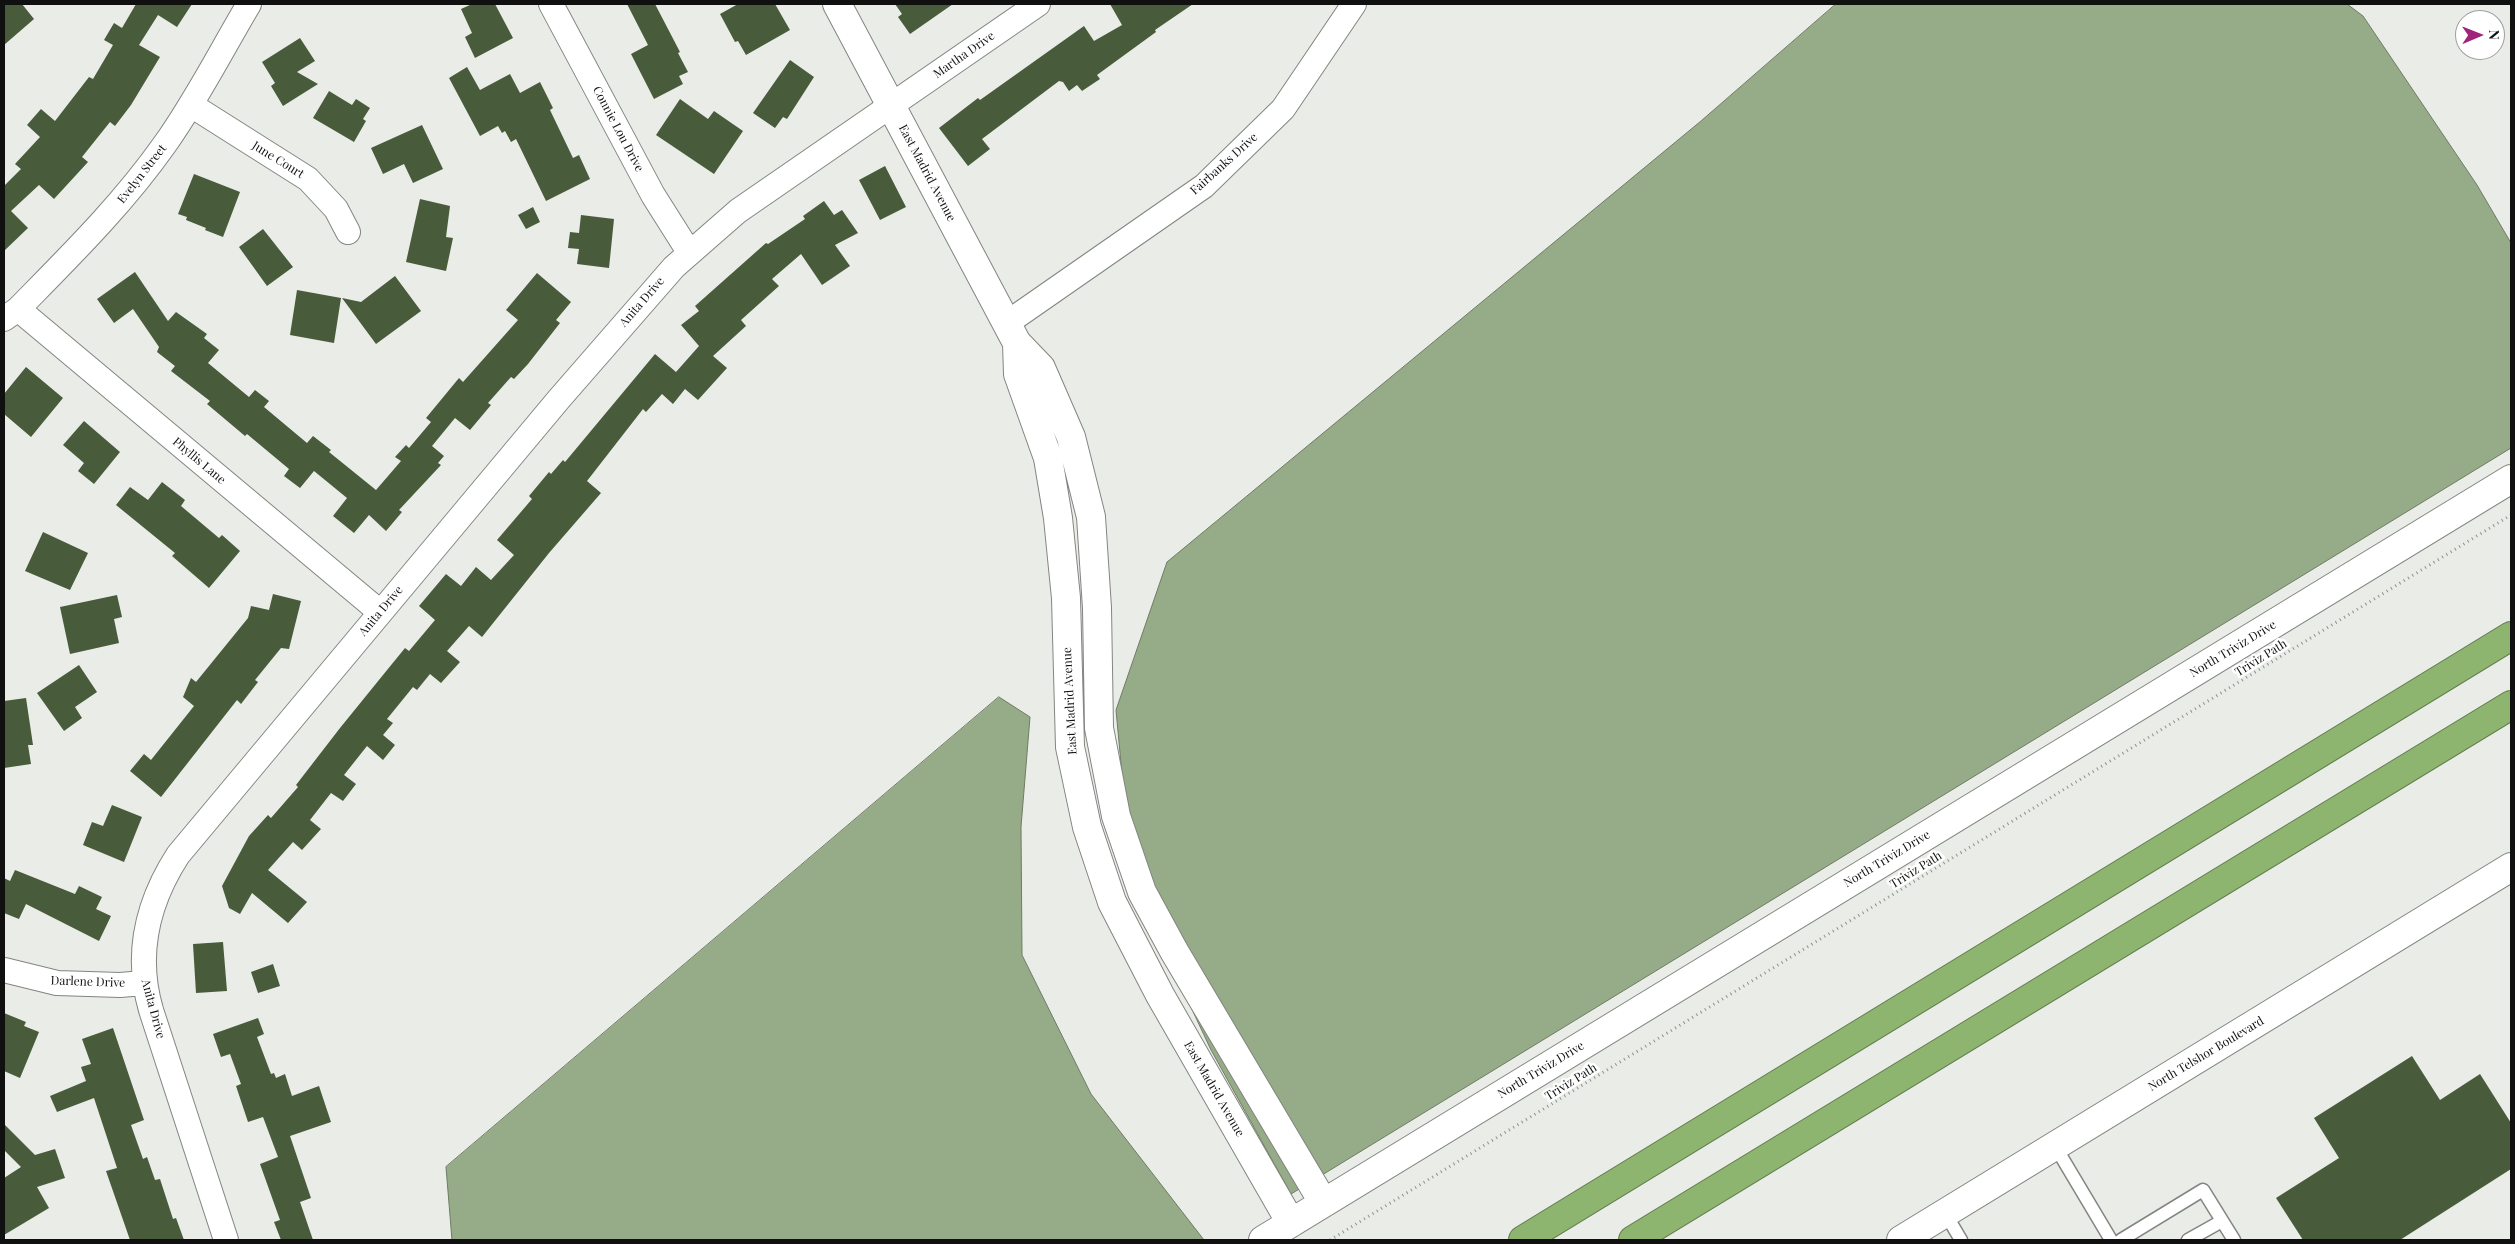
<!DOCTYPE html>
<html>
<head>
<meta charset="utf-8">
<style>
  body { margin:0 }
  #map { position:relative; width:2515px; height:1244px; overflow:hidden; background:#e9ece7; font-family:"Playfair Display",serif }
  canvas { display:block }
  .frame { position:absolute; inset:0; border:5px solid #0f100f; pointer-events:none }
  .north { position:absolute; left:2455px; top:10px; width:50px; height:50px; box-sizing:border-box; background:#fff; border:1px solid #9f9f9f; border-radius:50%; rotate:89deg; font-size:14px; font-weight:700; line-height:20px; text-align:center; color:#0f100f }
  .north::after { content:''; display:block; margin:auto; width:18px; height:22px; background:#9f247b; clip-path:polygon(50% 0,100% 100%,50% 72%,0 100%) }
</style>
</head>
<body>
<div id="map">
<canvas width="2515" height="1244"></canvas>
<div class="frame"></div>
<div class="north">N</div>
</div>
<script>
const ctx = document.querySelector('canvas').getContext('2d');
ctx.lineJoin = 'round';
function paint(path, color) {
  ctx.fillStyle = color;
  ctx.fill(path, 'evenodd');
}
function stroke(path, color, width, dash) {
  ctx.strokeStyle = color;
  ctx.lineWidth = width;
  ctx.lineCap = dash ? 'butt' : 'round';
  ctx.setLineDash(dash || []);
  ctx.stroke(path);
}
function label(font, color, halo, rows, align = 'center') {
  ctx.font = font + ' "Playfair Display",serif';
  ctx.lineWidth = 5;
  ctx.setLineDash([]);
  ctx.textBaseline = 'middle';
  ctx.strokeStyle = halo;
  ctx.fillStyle = color;
  for (const [text, x, y, turn = 0] of rows) {
    ctx.save();
    ctx.translate(x, y);
    ctx.rotate((+turn || 0) * Math.PI / 180);
    ctx.textAlign = isNaN(turn) ? turn : align;
    if (halo) ctx.strokeText(text, 0, 0);
    ctx.fillText(text, 0, 0);
    ctx.restore();
  }
}
const water = new Path2D(`
  M1836,4H2347L2363,16L2477,185L2511,243V448L1291,1194L1211,1050L1132,881L1116,710L1167,562L1701,121Z
  M999,697L1030,717L1021,827L1022,955L1091,1094L1204,1240H452L446,1167Z`);
paint(water, '#96ab87');
stroke(water, '#6e7c63', 1);
paint(new Path2D(`
  M4,4H22L34,19L4,45Z
  M136,4H192L177,27L158,15L139,45L160,57L131,105L115,126L110,122L82,157L88,162L54,199L39,185L11,211L28,228L4,251V186L21,169L15,164L40,137L27,125L41,109L55,121L89,77L93,79L113,45L104,40L114,23L122,28Z
  M472,4H495L513,38L475,58L465,37L472,33L461,9Z
  M627,4H655L680,52L678,53L688,72L679,76L683,84L654,99L631,54L648,45Z
  M738,4H775L790,30L746,55L738,41L735,42L720,14Z
  M895,4H953L910,34L898,17L902,14Z
  M1110,4H1193L1155,30L1156,32L1097,75L1100,79L1082,91L1077,85L1069,91L1063,82L1059,81L982,139L990,149L968,166L939,128L978,98L980,100L1084,26L1094,41L1122,25Z
  M300,38L315,61L297,72L318,84L283,106L271,86L275,83L262,62Z
  M790,60L814,77L787,119L783,117L775,128L753,113Z
  M467,67L480,90L510,74L520,93L540,82L553,108L550,110L573,158L579,155L590,179L546,201L516,139L511,142L505,131L502,133L498,126L480,136L449,78Z
  M329,91L352,105L356,99L370,108L363,119L366,121L354,142L313,118Z
  M680,99L708,119L714,111L743,131L714,174L656,135Z
  M422,125L443,169L413,183L404,164L383,174L371,148Z
  M885,166L906,207L880,220L859,180Z
  M194,174L240,192L223,237L205,230L206,228L186,220L187,217L178,214Z
  M420,199L450,206L446,237L453,238L446,271L406,262Z
  M824,201L834,215L842,210L858,233L835,245L850,266L822,285L801,254L772,279L779,286L741,320L746,326L713,356L727,368L698,400L685,389L673,404L662,394L646,412L643,409L587,481L601,493L549,553L482,637L469,626L447,651L460,662L441,683L430,674L417,690L413,687L387,719L393,723L383,735L395,745L383,760L367,746L344,775L356,784L343,801L331,793L310,820L321,829L302,850L293,842L268,870L307,902L288,923L252,893L240,914L229,908L222,886L249,836L268,815L271,818L298,787L296,785L340,728L383,675L405,648L409,651L435,620L419,606L446,574L461,586L476,567L491,580L514,555L497,540L532,499L529,496L549,472L551,474L563,460L565,462L655,354L676,372L699,346L681,325L699,311L695,306L766,243L768,244L805,219L803,216Z
  M533,207L540,222L526,229L518,215Z
  M581,215L614,219L609,268L577,264L579,249L568,248L570,232L579,233Z
  M263,229L293,267L267,286L239,247Z
  M135,272L168,321L176,312L207,334L204,338L219,350L208,363L249,397L255,390L269,401L264,407L307,443L313,436L331,450L329,452L376,490L401,461L395,457L406,445L409,448L431,422L426,418L459,378L463,382L518,320L506,310L537,273L571,302L556,320L560,323L528,364L514,379L511,377L488,403L491,405L470,430L455,418L432,446L444,456L438,463L441,465L399,510L402,512L386,531L369,515L354,533L333,516L347,498L314,471L300,488L284,476L289,469L247,434L245,436L207,404L210,401L171,371L175,366L157,352L159,347L133,309L114,323L97,299Z
  M395,276L421,311L376,344L342,298L361,302Z
  M297,290L341,298L334,343L290,335Z
  M26,367L63,398L31,437L4,414V394Z
  M84,421L120,452L94,484L78,471L84,463L63,445Z
  M162,482L185,500L181,506L219,538L222,535L240,551L209,588L172,556L175,553L116,505L130,487L148,500Z
  M43,532L88,553L70,590L25,571Z
  M273,594L301,601L289,649L281,648L255,680L258,682L241,704L237,700L161,797L130,771L144,754L151,760L194,706L183,697L191,678L196,682L248,618L251,606L269,610Z
  M117,595L122,617L114,619L119,643L70,654L60,607Z
  M79,665L97,692L75,707L82,718L64,731L37,693Z
  M26,698L33,745H28L31,764L4,768V701Z
  M112,805L142,817L124,862L83,845L92,822L103,826Z
  M15,870L75,894L79,886L102,897L96,909L111,916L99,941L26,904L19,919L4,913V878L10,881Z
  M223,942L227,991L196,993L193,944Z
  M273,964L280,986L258,993L251,972Z
  M4,1013L26,1022L24,1026L39,1032L20,1078L4,1071Z
  M258,1018L264,1034L257,1037L271,1074L274,1073L276,1078L285,1074L292,1096L319,1086L331,1122L290,1136L311,1198L300,1202L313,1240H281L274,1222L280,1220L260,1164L278,1157L263,1117L248,1122L236,1086L241,1084L230,1054L221,1057L213,1034Z
  M113,1028L144,1120L131,1125L143,1159L147,1157L155,1180L160,1179L173,1219L176,1218L184,1240H130L106,1171L117,1168L94,1098L57,1112L50,1096L86,1081L81,1067L91,1064L82,1039Z
  M2412,1056L2440,1100L2480,1074L2511,1123V1169L2400,1240H2303L2276,1198L2339,1158L2314,1118Z
  M4,1124L35,1155L55,1149L65,1178L37,1187L49,1208L4,1235V1178L21,1167L4,1150Z`), '#485b3a');
const lane = new Path2D(`
  M2055,1146L2111,1240
  M1945,1213L1961,1240
  M2121,1240L2203,1190L2234,1240
  M2188,1240L2222,1221`);
const street = new Path2D(`
  M551,4L653,195L689,252
  M191,105L308,179L336,209L348,232
  M18,309L380,612
  M4,319L18,309C70,256 122,205 165,144C197,99 221,51 249,4
  M1007,323L1204,186L1283,109L1354,4
  M4,970L57,983L120,985L144,983
  M226,1240L151,1010C135,955 147,903 178,855L559,399L674,267L738,211L1038,4`);
const secondary = new Path2D(`
  M837,4L1017,343L1041,368L1071,437L1091,517L1097,608L1099,728L1116,816L1142,892L1174,951L1323,1202
  M1017,343L1018,374L1048,458L1058,518L1066,598L1070,747L1087,827L1112,902L1160,995L1291,1223
  M1263,1240L2511,479
  M1901,1240L2511,867`);
const highway = new Path2D(`
  M1523,1240L2511,636
  M1633,1240L2511,705`);
stroke(lane, '#828580', 15);
stroke(street, '#828580', 26);
stroke(secondary, '#828580', 30);
stroke(highway, '#617b4d', 30);
stroke(new Path2D(`
  M1330,1240L2511,515`), '#8f918e', 3, [1, 4]);
stroke(lane, '#fff', 12);
stroke(street, '#fff', 24);
stroke(secondary, '#fff', 28);
stroke(highway, '#8db56f', 28);
label('12px', '#0f100f', '#fff', [
  ["Martha Drive",964,55,-35],
  ["Connie Lou Drive",618,129,62],
  ["June Court",278,160,32],
  ["Fairbanks Drive",1224,164,-42],
  ["East Madrid Avenue",927,173,62],
  ["Evelyn Street",142,174,-52],
  ["Anita Drive",642,302,-49],
  ["Phyllis Lane",199,461,40],
  ["Anita Drive",381,611,-50],
  ["North Triviz Drive",2233,649,-31],
  ["Triviz Path",2261,658,-32],
  ["East Madrid Avenue",1070,701,-93],
  ["North Triviz Drive",1887,859,-31],
  ["Triviz Path",1916,870,-32],
  ["Darlene Drive",88,982,2],
  ["Anita Drive",153,1009,75],
  ["North Telshor Boulevard",2206,1054,-31],
  ["North Triviz Drive",1541,1070,-31],
  ["Triviz Path",1571,1082,-32],
  ["East Madrid Avenue",1214,1089,60]
]);
</script>
</body>
</html>
